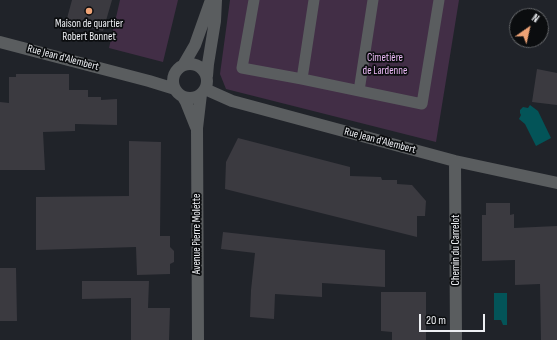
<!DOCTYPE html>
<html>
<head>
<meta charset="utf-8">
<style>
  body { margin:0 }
  #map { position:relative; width:557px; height:340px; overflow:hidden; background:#202329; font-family:"Sofia Sans Condensed",sans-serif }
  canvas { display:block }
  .north { position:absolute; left:509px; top:8px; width:40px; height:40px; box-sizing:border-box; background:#0b0d0f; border:1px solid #65676a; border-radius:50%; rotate:34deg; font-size:11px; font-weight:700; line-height:16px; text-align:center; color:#edeff3 }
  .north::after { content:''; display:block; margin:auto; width:14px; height:18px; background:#efa376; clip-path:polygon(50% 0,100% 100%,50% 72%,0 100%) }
  .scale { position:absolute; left:419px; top:314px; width:66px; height:18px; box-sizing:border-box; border:2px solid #edeff3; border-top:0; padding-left:5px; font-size:12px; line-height:14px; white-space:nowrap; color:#edeff3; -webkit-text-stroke:3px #0b0d0f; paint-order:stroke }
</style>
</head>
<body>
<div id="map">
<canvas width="557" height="340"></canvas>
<div class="north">N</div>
<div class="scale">20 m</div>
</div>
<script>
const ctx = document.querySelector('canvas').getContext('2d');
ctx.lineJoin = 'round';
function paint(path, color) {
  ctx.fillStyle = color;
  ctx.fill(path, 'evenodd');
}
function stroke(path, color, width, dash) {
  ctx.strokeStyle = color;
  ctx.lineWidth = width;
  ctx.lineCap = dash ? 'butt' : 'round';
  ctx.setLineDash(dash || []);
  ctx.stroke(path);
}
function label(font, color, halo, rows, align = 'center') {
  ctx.font = font + ' "Sofia Sans Condensed",sans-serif';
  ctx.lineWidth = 3.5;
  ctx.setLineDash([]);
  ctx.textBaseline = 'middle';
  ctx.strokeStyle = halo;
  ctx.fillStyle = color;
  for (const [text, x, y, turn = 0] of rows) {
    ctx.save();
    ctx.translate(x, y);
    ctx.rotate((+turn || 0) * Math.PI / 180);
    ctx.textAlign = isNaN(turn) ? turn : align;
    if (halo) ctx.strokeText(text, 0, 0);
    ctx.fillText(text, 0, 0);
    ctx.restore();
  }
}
paint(new Path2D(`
  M120,0H178L163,62L109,48Z
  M230,0H459L436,142L226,89L220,74Z`), '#422e46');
paint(new Path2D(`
  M530,105L538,111L551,138L536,146L525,124L519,119L521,115L520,113V110L523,107L528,108Z
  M494,293H507V325H503L501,320H494Z`), '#035458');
paint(new Path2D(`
  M72,0H112L103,31L66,22Z
  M537,69L557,73V105L532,102Z
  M16,74H69V90H88V97H101V100L117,99V125L75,124V131L43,132L45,170H0V102L9,103V77H16Z
  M238,138L350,167V176L381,177L382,180H397V184L412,185L426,201L425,216H417V237L225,189L226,162Z
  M129,141L161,142L160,236H170V247L174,251V262L170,264V274L137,275L136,247L36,250V197L129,196Z
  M486,203H510V215L514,214V228L557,226V340H541L540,284L515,285V260L482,261V215H486Z
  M223,232L385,250V287L322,283V297L275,294L274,319L250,317L251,290L255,253L221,249Z
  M0,268H16L17,321H0Z
  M82,281H149L148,308H170L169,340H131V298L82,299Z
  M381,292H426V340H392V332L381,331Z`), '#3b3a40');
stroke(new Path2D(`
  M254,0L242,68L302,79
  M314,0L302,79L422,104L439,0
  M359,91L373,0`), '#5a5d5f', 11);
stroke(new Path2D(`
  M0,42L149,81L175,89
  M173 81a17 17 0 1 1 34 0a17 17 0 1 1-34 0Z
  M184,64L195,45L211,0
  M207,76L208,64L215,21L216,0
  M205,89L232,101L455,161L557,183
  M183,97L186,102L196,127
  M455,161L456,340
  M198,340L197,128L201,94`), '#5a5d5f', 12);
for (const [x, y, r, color] of [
  [89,11,4,"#efa376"]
]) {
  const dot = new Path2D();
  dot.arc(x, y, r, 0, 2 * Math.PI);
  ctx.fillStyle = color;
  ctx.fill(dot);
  stroke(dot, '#0b0d0f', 1.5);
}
label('11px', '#edeff3', '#0b0d0f', [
  ["Maison de quartier",89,24],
  ["Robert Bonnet",89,37]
]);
label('11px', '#edeff3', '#0b0d0f', [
  ["Rue Jean d'Alembert",63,58,15],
  ["Rue Jean d'Alembert",380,141,15],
  ["Avenue Pierre Molette",197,234,-90],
  ["Chemin du Carrelot",456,250,-90]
]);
label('11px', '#eab8f4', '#0b0d0f', [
  ["Cimetière",385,58],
  ["de Lardenne",385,71]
]);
</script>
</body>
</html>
